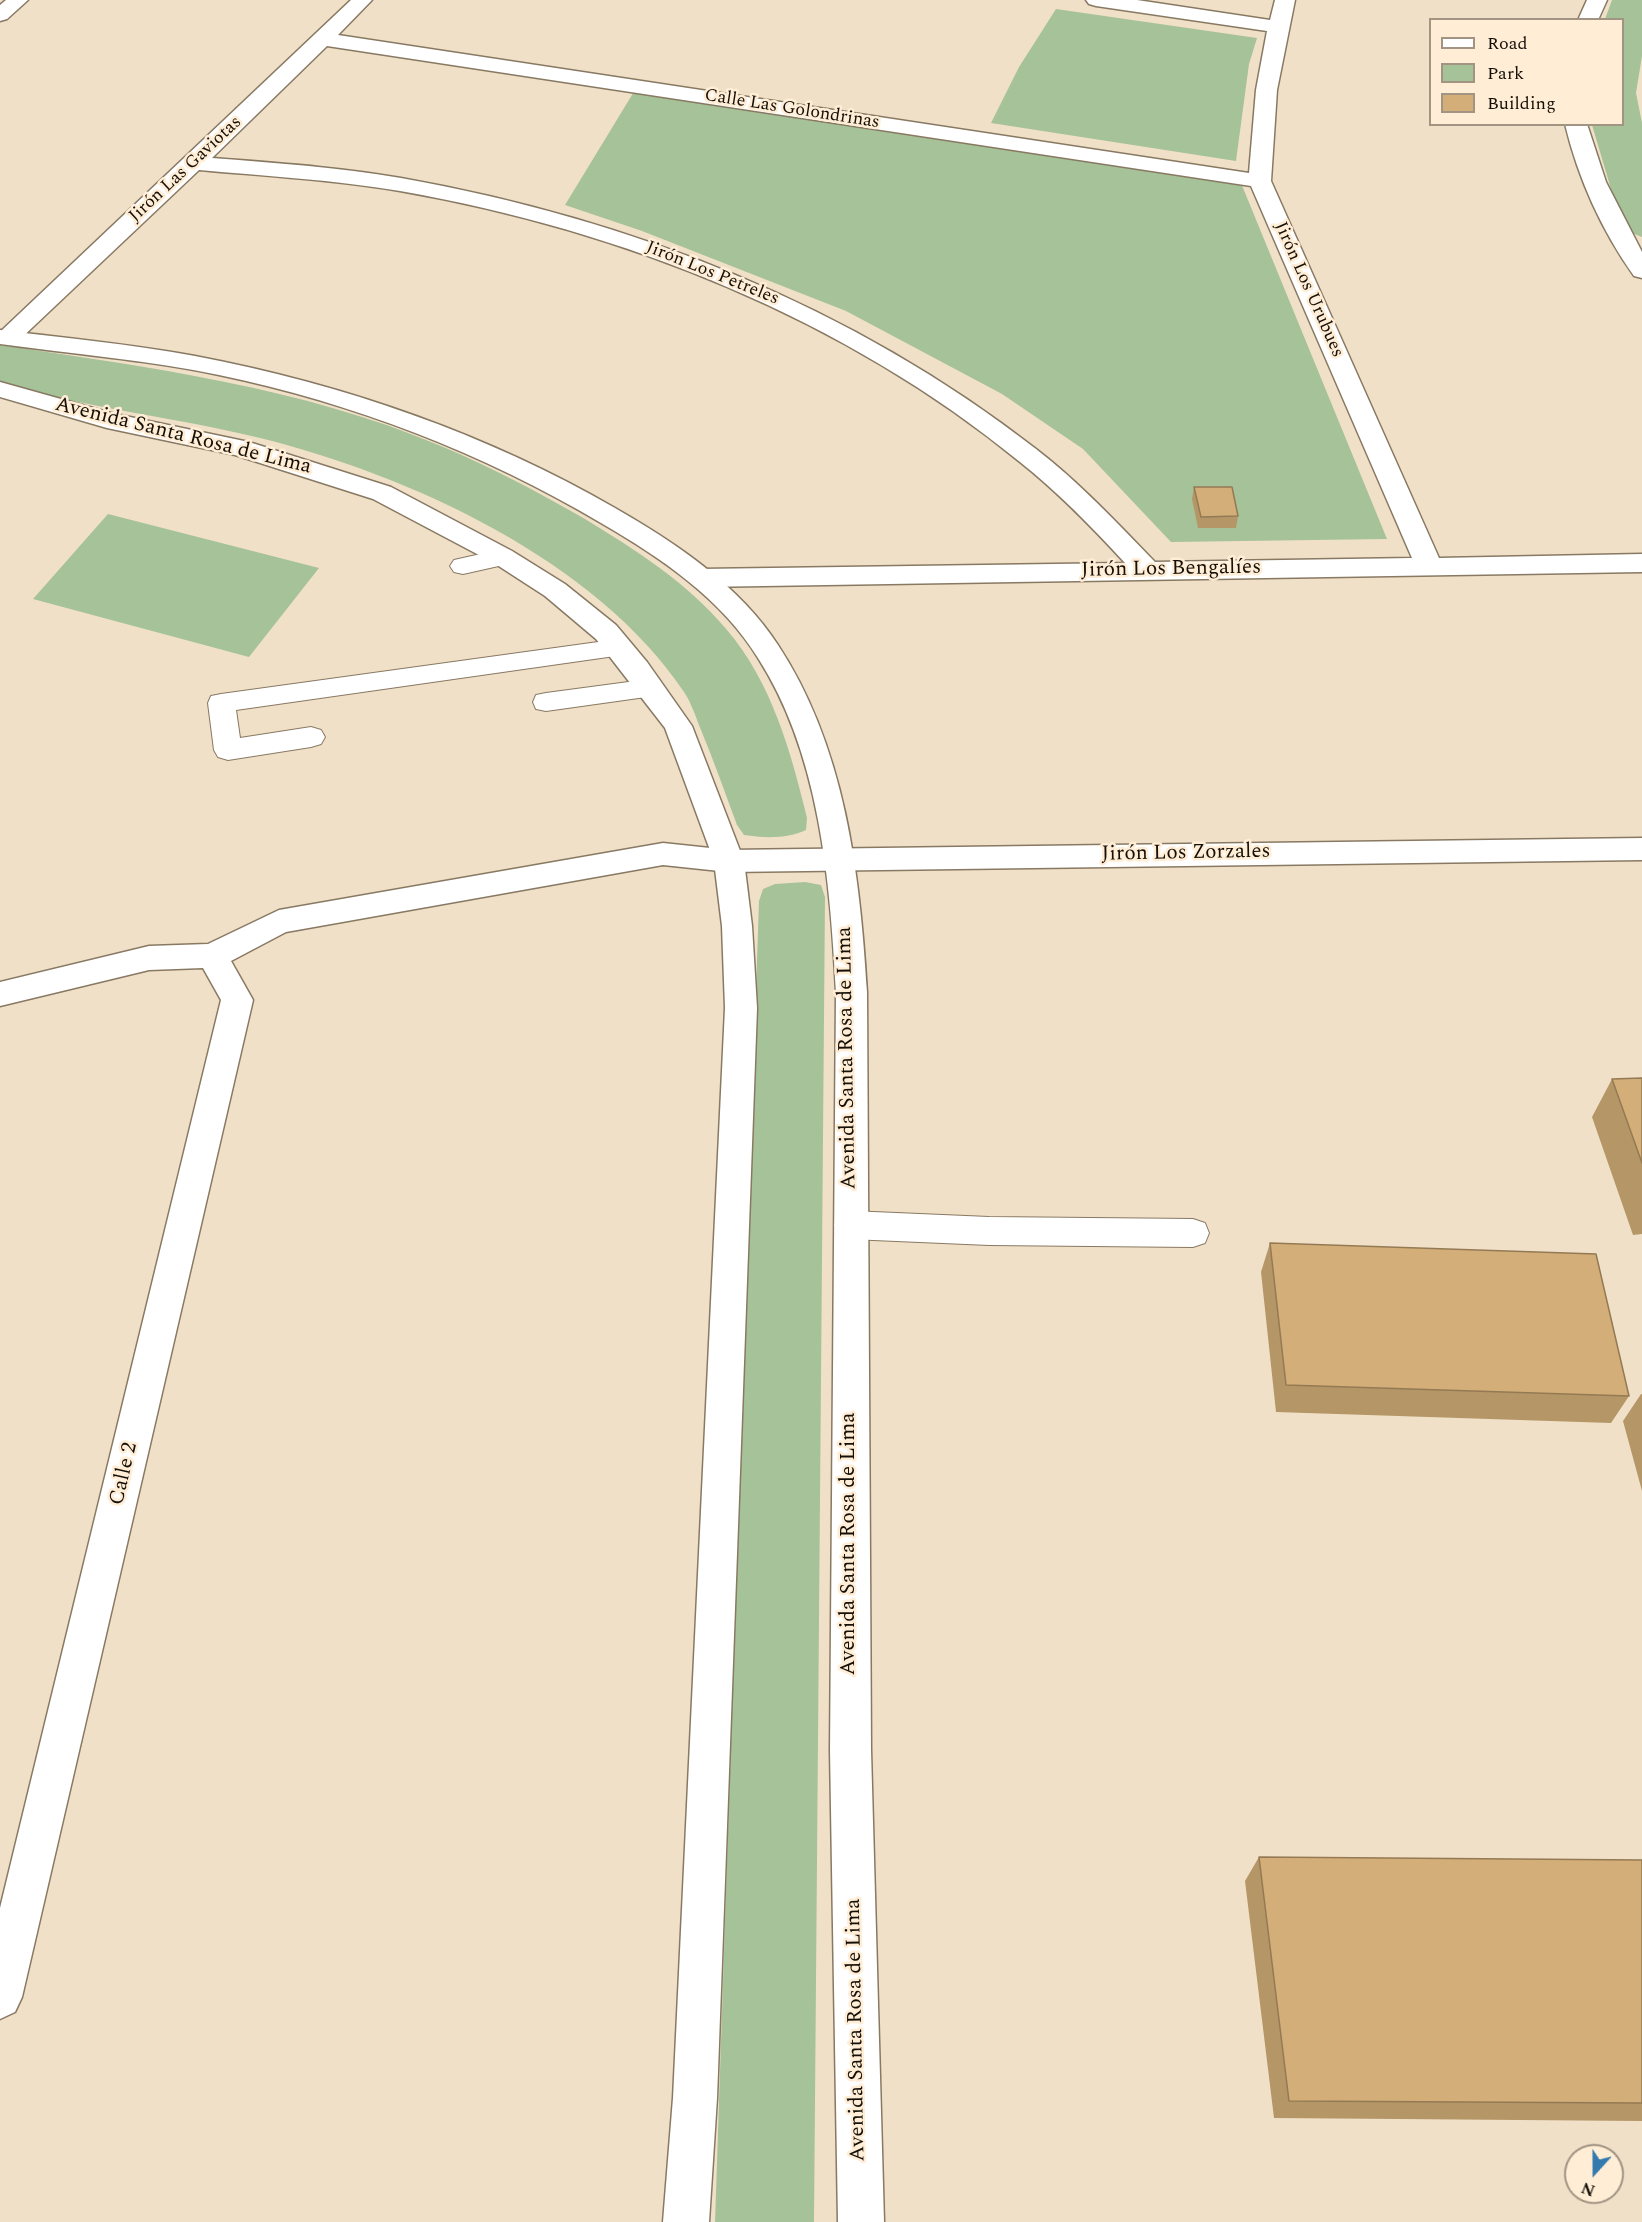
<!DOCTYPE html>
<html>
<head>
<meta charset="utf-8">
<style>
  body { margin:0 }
  #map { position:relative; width:1642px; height:2222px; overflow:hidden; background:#f1e0c8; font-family:Spectral,serif }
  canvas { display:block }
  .legend { position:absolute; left:1429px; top:18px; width:195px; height:108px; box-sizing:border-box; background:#ffedd5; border:2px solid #a19483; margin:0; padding:8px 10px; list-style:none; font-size:18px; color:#140f07 }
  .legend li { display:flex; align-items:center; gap:12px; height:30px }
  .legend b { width:30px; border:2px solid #a19483 }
  .north { position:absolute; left:1564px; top:2144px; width:60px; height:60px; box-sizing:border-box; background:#ffedd5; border:2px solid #a19483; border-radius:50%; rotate:201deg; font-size:16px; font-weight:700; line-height:24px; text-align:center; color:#140f07 }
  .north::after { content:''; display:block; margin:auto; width:21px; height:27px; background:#347aaf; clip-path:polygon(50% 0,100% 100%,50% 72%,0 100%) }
</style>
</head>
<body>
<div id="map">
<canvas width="1642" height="2222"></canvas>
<ul class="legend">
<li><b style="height:8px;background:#fff"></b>Road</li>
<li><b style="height:16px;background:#a6c299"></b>Park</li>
<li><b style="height:16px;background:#d3ae78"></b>Building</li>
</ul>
<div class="north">N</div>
</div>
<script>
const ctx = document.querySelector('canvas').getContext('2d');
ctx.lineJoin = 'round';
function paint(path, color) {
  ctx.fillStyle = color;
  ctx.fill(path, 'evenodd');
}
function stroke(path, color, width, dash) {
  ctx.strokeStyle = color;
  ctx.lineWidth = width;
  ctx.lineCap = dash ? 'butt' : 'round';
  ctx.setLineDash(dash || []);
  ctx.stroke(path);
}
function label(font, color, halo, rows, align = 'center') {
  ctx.font = font + ' Spectral,serif';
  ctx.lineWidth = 5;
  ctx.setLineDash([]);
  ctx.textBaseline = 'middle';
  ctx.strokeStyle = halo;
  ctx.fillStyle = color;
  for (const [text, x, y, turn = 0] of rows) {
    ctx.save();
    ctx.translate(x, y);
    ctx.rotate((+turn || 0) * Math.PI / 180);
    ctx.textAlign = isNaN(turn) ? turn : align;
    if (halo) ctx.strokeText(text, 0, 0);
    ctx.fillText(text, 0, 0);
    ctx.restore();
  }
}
paint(new Path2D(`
  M1612,0H1642V56L1636,93L1642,123V237L1632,233L1614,199L1592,125L1622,124V20L1605,19Z
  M1056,9L1257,38L1249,64L1236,161L991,123L1019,67Z
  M635,90L1241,183L1387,539L1171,542L1083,449L1002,394L846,311L642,231L565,205Z
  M0,345C148,367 302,387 441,446C491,467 538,492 585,519C637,551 687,582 727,630C772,683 791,752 807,818L806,830C788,839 764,838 744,835L737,825C725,793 714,761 701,730C696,718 692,704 684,692C597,561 410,475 260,438C175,417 85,408 0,383Z
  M108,514L319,568L249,657L33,599Z
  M805,882L821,885L825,897L814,2222H715L759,901L763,889L775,884Z`), '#a6c299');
const service = new Path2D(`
  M503,549L512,551L516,557L512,563L463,574L454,572L450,566L454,560Z
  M620,639L629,642L633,648L629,654L236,710L240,738L311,727L321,730L325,737L321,744L311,747L228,760L218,757L214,750L208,703L211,696L221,694Z
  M651,679L660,681L664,688L660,695L546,711L536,709L533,702L536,695L546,693Z
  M850,1211L989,1217L1193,1219L1205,1223L1209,1233L1205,1243L1193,1247L989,1245L850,1239L838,1235L834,1225L838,1215Z`);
const minor = new Path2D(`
  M351,0H372L338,35L1249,173L1256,90L1267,31L1096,6L1089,4L1086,0H1137L1270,20L1275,0H1295L1277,90L1271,181L1439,558L1642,554V572L701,587L692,584L688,578L692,572L701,569L1125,563C1092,527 1058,492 1020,462C844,318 623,230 400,191C334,180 266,176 199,170L16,343H0V332ZM327,46L1251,186L1412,558L1155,562C1117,523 1079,482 1036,449C851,305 631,219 401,178C338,167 275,163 212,158Z
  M1642,838V860L729,872L663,865L286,932L231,961L253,1000L22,1997L15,2012L0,2019V1908L221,1000L203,968L149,970L0,1006V982L149,946L208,944L279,910L663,843L729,850Z`);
const secondary = new Path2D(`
  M6,0H28L7,19L0,21V5Z
  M1587,0H1607L1598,20H1578Z
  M1565,124H1587L1606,182L1642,252V278L1634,276C1602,231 1578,178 1565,124Z
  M0,330C65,338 130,344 195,356C342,384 485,433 615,508C676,543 739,585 778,645C845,747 860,873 867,992L871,1750L884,2222H838L830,1750L836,992C830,880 820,755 758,658C722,599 660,557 601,523C483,453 353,403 219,375C147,360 73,354 0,344Z
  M0,382L111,413L249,442L391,487L512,551L565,584L616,625L647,662L692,726L744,861L752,926L757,1008L717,2098L709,2222H663L673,2098L725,1008L722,926L714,861L665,728L596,639L545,596L494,563L373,499L235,455L107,428L0,397Z`);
stroke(service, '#887963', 2);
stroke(minor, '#887963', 3);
stroke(secondary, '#887963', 3);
paint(service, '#fff');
paint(minor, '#fff');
paint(secondary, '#fff');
paint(new Path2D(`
  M1194,487L1238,516L1236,528H1198L1192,499Z
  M1642,1078V1234L1633,1235L1592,1117L1612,1079Z
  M1270,1243L1629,1396L1611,1423L1276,1412L1261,1272Z
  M1641,1394H1642V1491L1623,1421Z
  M1259,1857L1642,1860V2121L1274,2118L1245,1881Z`), '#b59667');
const building = new Path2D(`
  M1194,487H1232L1238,516L1201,517Z
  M1642,1078V1163L1612,1079Z
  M1270,1243L1596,1254L1629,1396L1286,1385Z
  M1259,1857L1642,1860V2103L1289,2101Z`);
paint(building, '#d3ae78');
stroke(building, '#947a54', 1.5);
label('18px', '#140f07', '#ffedd5', [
  ["Calle Las Golondrinas",792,110,9],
  ["Jirón Las Gaviotas",186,170,-43],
  ["Jirón Los Petreles",712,274,22],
  ["Jirón Los Urubues",1308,290,66]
]);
label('21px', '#140f07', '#ffedd5', [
  ["Avenida Santa Rosa de Lima",183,437,14],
  ["Jirón Los Bengalíes",1171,570,-1],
  ["Jirón Los Zorzales",1186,854,-1],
  ["Avenida Santa Rosa de Lima",848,1058,-91],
  ["Calle 2",125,1474,-77],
  ["Avenida Santa Rosa de Lima",850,1544,-90],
  ["Avenida Santa Rosa de Lima",857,2030,-91]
]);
</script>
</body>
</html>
